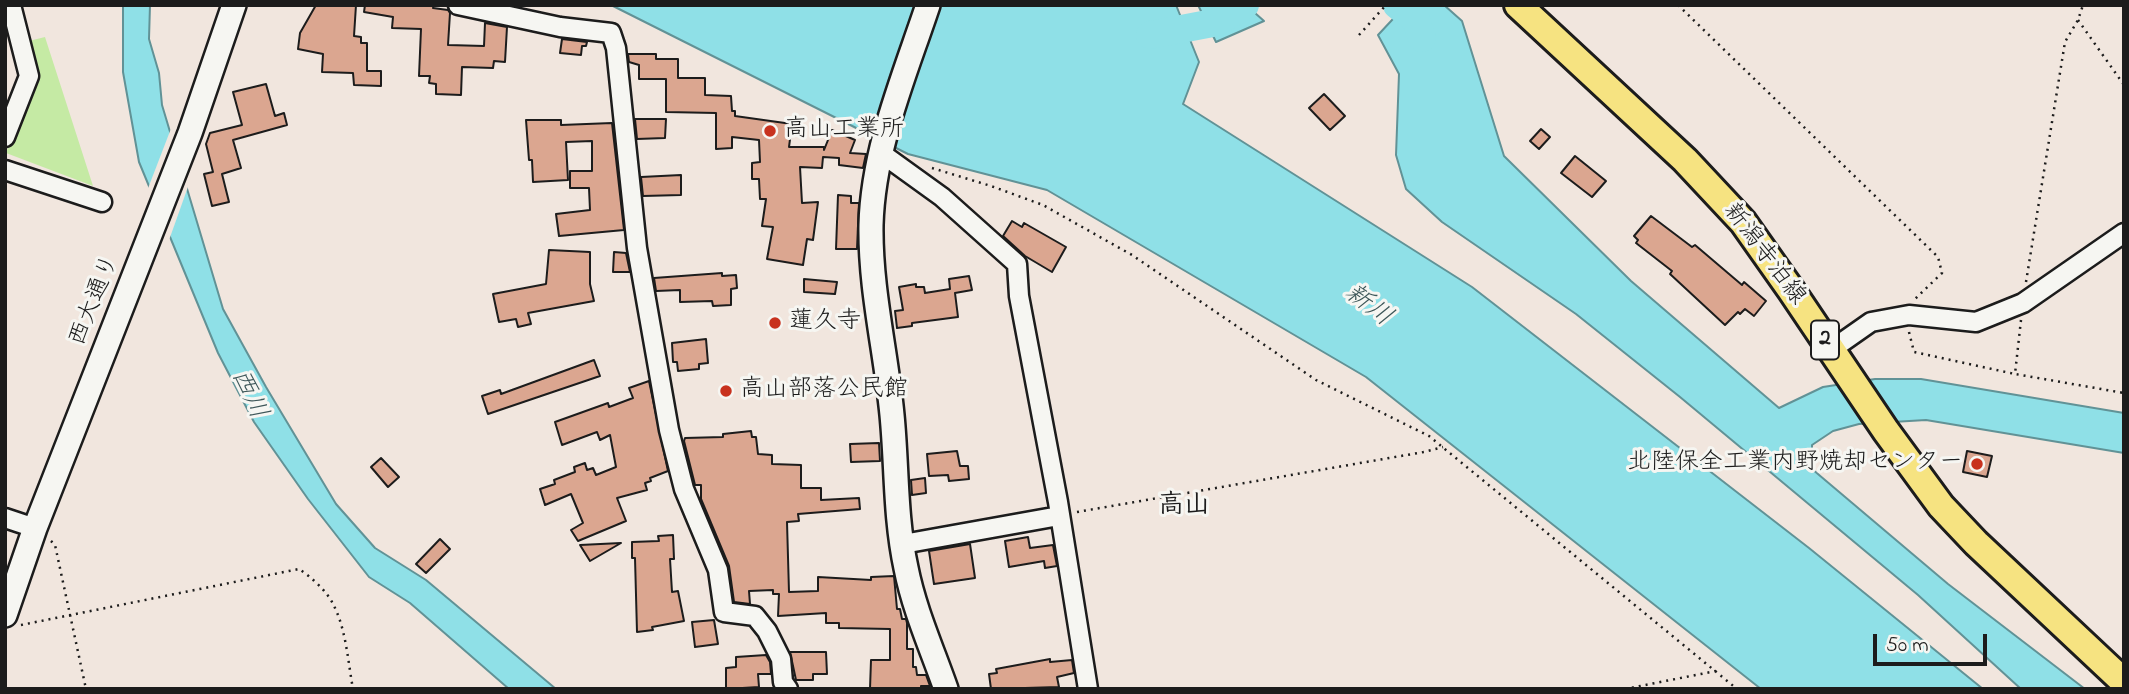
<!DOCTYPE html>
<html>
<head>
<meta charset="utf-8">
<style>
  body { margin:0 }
  #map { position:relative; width:2129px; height:694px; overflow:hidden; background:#f1e6de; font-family:"Indie Flower",sans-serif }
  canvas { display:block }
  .frame { position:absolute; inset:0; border:7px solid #1c1c1c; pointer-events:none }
  .scale { position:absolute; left:1873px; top:634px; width:114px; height:32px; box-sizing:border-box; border:4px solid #1c1c1c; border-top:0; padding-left:9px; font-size:21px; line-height:24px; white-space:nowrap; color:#1c1c1c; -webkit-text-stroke:5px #f6f6f2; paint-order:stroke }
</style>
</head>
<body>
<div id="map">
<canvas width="2129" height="694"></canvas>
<div class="frame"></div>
<div class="scale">50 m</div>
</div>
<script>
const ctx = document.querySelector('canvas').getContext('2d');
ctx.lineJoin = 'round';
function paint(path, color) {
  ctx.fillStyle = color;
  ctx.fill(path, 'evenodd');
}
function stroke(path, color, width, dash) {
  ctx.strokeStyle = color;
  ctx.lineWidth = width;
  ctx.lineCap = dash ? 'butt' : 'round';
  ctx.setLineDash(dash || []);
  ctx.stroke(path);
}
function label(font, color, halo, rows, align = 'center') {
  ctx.font = font + ' "Indie Flower","Klee One",sans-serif';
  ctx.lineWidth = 6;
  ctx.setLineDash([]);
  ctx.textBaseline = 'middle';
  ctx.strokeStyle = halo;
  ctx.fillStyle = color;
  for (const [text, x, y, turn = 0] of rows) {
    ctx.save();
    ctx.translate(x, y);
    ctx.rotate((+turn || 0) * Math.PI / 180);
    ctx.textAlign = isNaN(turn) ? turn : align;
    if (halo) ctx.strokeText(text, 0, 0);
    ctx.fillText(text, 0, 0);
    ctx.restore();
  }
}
paint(new Path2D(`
  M45,37L93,186L6,153L36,75L29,41Z`), '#c5eaa4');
const water = new Path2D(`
  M123,5H150L149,39L159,73L162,105L223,309L266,387L336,504L375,548L426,580L556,689H509L410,603L369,577L308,499L254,422L218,353L139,162L123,72Z
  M611,5H1176L1199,62L1183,104L1472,287L1809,548L1983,689H1761L1366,377L1047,190L908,154Z
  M1198,5H1246L1264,21L1216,42Z
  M1406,5H1444L1462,21L1504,156L1631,281L1779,408L1823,387L1875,379H1921L2124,413V453L1926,420L1859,424L1833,431L1812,445V469L1948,584L2085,689H2021L1918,595L1680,397L1576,314L1442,222L1406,189L1396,155L1399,74L1378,35Z`);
paint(water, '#8fe0e7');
stroke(water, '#619296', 2);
paint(new Path2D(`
  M172,126L189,184L168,243L147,191Z`), '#f1e6de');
stroke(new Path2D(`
  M1397,5L1416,20L1422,38
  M1150,35L1218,22L1245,5`), '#8fe0e7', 28);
const building = new Path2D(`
  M316,5H356L354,36L361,37V43H367V71H381V86L354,85L353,73L322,72L323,54L298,49L300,33Z
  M365,5H434L433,8L448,10L450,13L448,45L484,46L485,23L507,27L505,62L494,61L493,68L462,67L461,95L436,94V84L429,83L430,76H419L421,29L392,28L393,17L364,12Z
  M562,39L587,42L586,46H582L581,55L560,53Z
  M628,54H656V59H678V78H705V95L731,96L732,111H735V116L792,124L789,147H824V150L832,130L855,140L850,153L866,154L863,168L839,165V158L823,157L822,168L800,167L802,203L818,202L813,240L807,239L803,265L767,259L773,227L762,226L766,199H760L759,179H752V163L760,162L759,140L732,137V148L716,149V113L666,112V79H639V65L629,62Z
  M266,84L275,116L284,113L287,125L233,140L241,168L222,174L229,202L212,206L204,174L213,172L206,144L210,133L242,125L233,92Z
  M1324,94L1345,116L1330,130L1309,108Z
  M635,119H666L665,138L637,139Z
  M526,120H561V125L612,123L624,230L559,236L556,214L590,210L589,188H570V171H592V141L566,142L568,180L533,182L532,160H529Z
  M1541,129L1550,137L1539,149L1530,141Z
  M1575,156L1606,181L1592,197L1561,173Z
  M681,175V195L643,196L641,177Z
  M838,195L851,196V203H859L857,249H836Z
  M1651,216L1692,247L1695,245L1742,285L1744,282L1766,301L1754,316L1745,309L1740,314L1738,312L1725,325L1670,274L1672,271L1636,243L1638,240L1634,236Z
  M1012,221L1022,227L1024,223L1066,247L1052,272L1025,256L1003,236Z
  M549,250L590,252V284L594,301L528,313L531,324L518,327L516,319L499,322L493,294L546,284Z
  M614,252L626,253L630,272H613Z
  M722,273V276L736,275L737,288L731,289V305L713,306L712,301L680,302V290L656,291L654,278Z
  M969,276L972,290L955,293L958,317L912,323V326L897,328L895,311L903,310L899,287L916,284V287H924L925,293L950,289L949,279Z
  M804,279L837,282L835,294L804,292Z
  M706,339L708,363L699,364V369L678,371L677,362H673L672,343Z
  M594,360L600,376L488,414L482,396L500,390L501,394Z
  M649,381L668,471L650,478L651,481L645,483L647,490L617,498L626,521L578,541L571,530L583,523L571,494L545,505L540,489L555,484L554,480L575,472L574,467L585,463L587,470L593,468L596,475L616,467L610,435L600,440L597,432L562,445L555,422L608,403L609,407L633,398L629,388Z
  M751,431L752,437H756L758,454L772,455V464L801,465V488H821V500L859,498L860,509L798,514L799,521L787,522L789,592L818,591V577L871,580V577L894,576L897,609H900L902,619H906L907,623V649H913V667H916L917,675H926L930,686H921V689H870L871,660H890V629L839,628V623H826V613L778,616L779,594H773V590L749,591L750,604L734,602L729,566L701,499V485H695L684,441L685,438L723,437V434Z
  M879,443L880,461L851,462L850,444Z
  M957,451L960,466H968L969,479L949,481L948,475L929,476L927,454Z
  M1967,451L1992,456L1987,477L1963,472Z
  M381,458L399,477L388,487L371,467Z
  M925,478L926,493L912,495L911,480Z
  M673,535L674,559H670L672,592L678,591L684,621L652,627L653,630L637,632L635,558H632V542L659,541L658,536Z
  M1028,537L1030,548L1053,545L1057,566L1045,568L1044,561L1009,567L1005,541Z
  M440,539L450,549L426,573L416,564Z
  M621,543L590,561L580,545Z
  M970,544L975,578L934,584L929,551Z
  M714,620L718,644L695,647L692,622Z
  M790,652H826L827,674H813V680H796Z
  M766,655L770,662L771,674H758L759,687L726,689V668L736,667V657Z
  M1050,659V662L1072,660L1074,673L1057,677L1059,687L991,689L989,674L997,673L996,669Z`);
paint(building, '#dba690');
stroke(building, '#1c1c1c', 2);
const street = new Path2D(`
  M458,5L560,27L611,33L616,48L637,248L669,430L684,489L718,570L724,612L755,616L767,631L781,659L783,682L788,689
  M5,137L29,76L11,5
  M881,153L942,197L1017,264L1019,296L1058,502L1088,689
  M5,170L102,202
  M1831,350L1871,322L1909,315L1976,322L2023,303L2124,233
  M5,518L35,528
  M903,544L1059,516`);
const secondary = new Path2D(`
  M928,5C904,77 873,149 871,225C870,289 886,352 892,415C897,466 895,517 906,568C914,609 932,649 946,689
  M5,615L35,528L190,133L234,5`);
const primary = new Path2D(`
  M1518,5L1685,160L1743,222L1791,290L1886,431L1941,506L1976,543L2124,682`);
stroke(street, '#1c1c1c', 23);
stroke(secondary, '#1c1c1c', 28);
stroke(primary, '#1c1c1c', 32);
stroke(new Path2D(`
  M1678,5L1938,257L1942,273L1915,299
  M2078,20L2124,85
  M1359,35L1386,5
  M932,168L991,186L1043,205L1132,255L1316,380L1429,436L1737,689
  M2026,282L2065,42L2078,20L2083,5
  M2021,320L2015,374L2124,393
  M1909,332L1914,352L2015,374
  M1077,512L1424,452L1443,447
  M51,541L55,545L86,689
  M21,625L299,569C311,577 326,590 333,604C346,628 348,662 353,689
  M1625,689L1716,671`), '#1c1c1c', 2.5, [2, 5]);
stroke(street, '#f6f6f2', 18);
stroke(secondary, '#f6f6f2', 23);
stroke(primary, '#f6e381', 26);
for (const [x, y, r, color] of [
  [770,131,7,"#c8321e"],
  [775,323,7,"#c8321e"],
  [726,391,7,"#c8321e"],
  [1977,464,7,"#c8321e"]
]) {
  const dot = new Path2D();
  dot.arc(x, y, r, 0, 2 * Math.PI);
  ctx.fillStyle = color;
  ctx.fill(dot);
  stroke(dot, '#f6f6f2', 2.5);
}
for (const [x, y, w] of [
  [1825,340,28]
]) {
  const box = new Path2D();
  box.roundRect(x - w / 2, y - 19.5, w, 39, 5);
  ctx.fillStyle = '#f6f6f2';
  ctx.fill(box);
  stroke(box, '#1c1c1c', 2);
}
label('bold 23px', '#1c1c1c', null, [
  ["2",1825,340]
]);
label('24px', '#1c1c1c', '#f6f6f2', [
  ["高山工業所",784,131],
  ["蓮久寺",789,323],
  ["高山部落公民館",740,391],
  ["北陸保全工業内野焼却センター",1963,464,"right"]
], 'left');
label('24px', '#1c1c1c', '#f6f6f2', [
  ["新潟寺泊線",1763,255,53],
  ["西大通り",96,301,-68]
]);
label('italic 26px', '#3e5759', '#f6f6f2', [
  ["新川",1367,307,37],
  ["西川",247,395,65]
]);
label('bold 26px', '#1c1c1c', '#f6f6f2', [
  ["高山",1184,508]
]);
</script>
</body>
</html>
